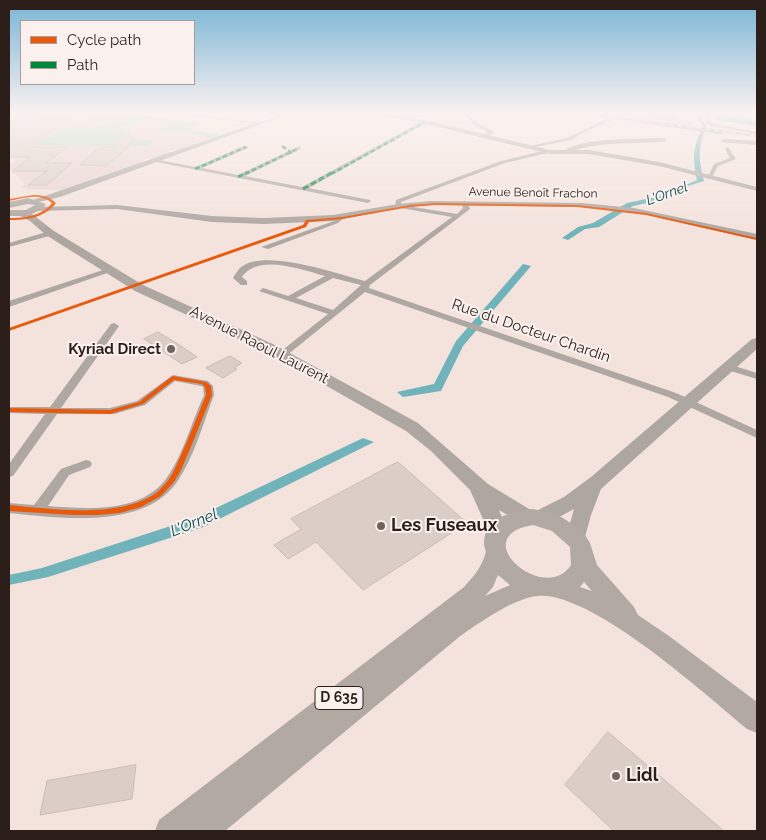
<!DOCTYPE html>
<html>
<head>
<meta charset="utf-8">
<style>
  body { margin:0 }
  #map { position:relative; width:766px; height:840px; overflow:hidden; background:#f4e3dd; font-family:Raleway,sans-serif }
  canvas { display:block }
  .frame { position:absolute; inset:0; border:10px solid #2c1e19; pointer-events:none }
  .legend { position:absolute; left:20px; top:20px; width:175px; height:65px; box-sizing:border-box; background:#faf1ee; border:1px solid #a89d99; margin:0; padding:6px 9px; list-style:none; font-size:15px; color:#2c1e19 }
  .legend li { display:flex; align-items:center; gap:10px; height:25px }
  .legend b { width:25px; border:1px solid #a89d99 }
</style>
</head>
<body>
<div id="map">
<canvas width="766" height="840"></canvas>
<div class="frame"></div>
<ul class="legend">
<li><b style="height:6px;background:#e8590c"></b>Cycle path</li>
<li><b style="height:6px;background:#00873e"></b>Path</li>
</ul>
</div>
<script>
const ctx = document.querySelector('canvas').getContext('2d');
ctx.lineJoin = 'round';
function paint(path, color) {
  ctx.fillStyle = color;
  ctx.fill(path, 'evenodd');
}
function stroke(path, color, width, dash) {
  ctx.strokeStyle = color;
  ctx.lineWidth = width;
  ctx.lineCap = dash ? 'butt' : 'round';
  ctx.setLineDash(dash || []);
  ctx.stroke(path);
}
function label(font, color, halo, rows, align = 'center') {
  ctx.font = font + ' Raleway,sans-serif';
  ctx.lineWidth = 4;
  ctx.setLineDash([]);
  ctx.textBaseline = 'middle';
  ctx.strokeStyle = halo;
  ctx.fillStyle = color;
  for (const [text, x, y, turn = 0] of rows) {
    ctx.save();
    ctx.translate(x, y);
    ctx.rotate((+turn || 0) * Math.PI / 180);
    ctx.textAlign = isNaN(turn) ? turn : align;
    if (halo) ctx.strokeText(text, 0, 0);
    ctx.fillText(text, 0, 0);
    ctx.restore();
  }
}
paint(new Path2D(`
  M9,113H121L202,122L190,130L221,135L178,150H168L167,152H174L154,159H143L142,163L65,190L27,189L22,187L25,184L9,168V165L17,159H9Z`), '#e9d3d2');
paint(new Path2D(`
  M99,113H122L202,122L190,130L221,135L213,138L189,132L160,131L164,126L159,125L161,122L146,119L135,121L139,122L135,125H126L121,130L131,131L124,138L153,141L148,146L36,145L64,127L99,126L113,121L84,122Z
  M621,113L651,117L647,113L679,115L678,119L691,120L694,125L620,115Z`), '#afdac2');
paint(new Path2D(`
  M699,113H703L702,120L707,127C697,145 699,162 704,181L688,186L666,199L633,206L599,227L585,229L568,240L562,238L578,227L593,223L627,203L661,196L697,180C692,156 693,148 703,126L697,119Z
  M718,113H736L732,114L733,116L757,121V126L716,120Z
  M523,264L531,266L463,346L441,391L403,397L397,392L434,384L456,341Z
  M363,438L374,442L201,528L48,577L9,585V575L42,568L195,518Z`), '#71b3ba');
const building = new Path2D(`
  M26,113H43L35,118H72L31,147H68L46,163H72L47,185H28L47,171H12L30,157H9V123Z
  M128,133L134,139L125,147H129L106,166L80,165L100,147H113Z
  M158,332L178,344L197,357L182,364L144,339Z
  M230,356L242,363L234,368L237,369L223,378L206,368Z
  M398,462L467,523L363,590L316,542L288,559L274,545L301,529L291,519Z
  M608,732L648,766L724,831H614L565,785Z
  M136,765L132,799L40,815L47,781Z`);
paint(building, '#dacec6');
stroke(building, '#c8bcb4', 1);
paint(new Path2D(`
  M164,113H175L263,123L261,124Z
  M257,113H270L283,115L281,116Z
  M463,113H467L479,124L495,132L487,137H483V135L488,132L475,126Z
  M573,113L614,116L722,132L719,134L615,119L584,132L571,140L530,148V146L567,138L608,118Z
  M707,113H711L710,121L714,124L757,132V134L711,126L706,122Z
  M423,121L427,122L309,188L370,200L371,201L368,203L151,161L154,159L195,167L244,146H248V148L202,168L238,175L299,146L301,149L245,176L302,187Z
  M665,138L667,141C633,145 599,140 567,153L564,151C581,137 642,139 665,138Z
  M723,139L757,141V145L721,142Z
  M728,147L736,159L718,166L711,179H707L714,164L730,158L725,149Z
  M546,150L548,153L505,163L401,202V205L457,214L463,208L462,203L465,201L468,203L470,209L370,285L369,288L676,393L757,430V438L668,397L365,292L286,356H280L278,354L280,352L328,314L259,291L263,288L288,296L325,276C302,270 258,253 242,277L247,281V285H241L233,278C235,275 237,271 240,268C262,247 338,274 365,281L452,217L395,207L396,200L501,161ZM333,278L361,285L333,310L296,298Z
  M340,216L345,217L338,223L268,249L261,247L334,221Z
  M50,231L54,233L53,235L9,247V243Z
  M106,269L113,271L9,307V301Z
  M114,323L119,326L61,408H110L137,401L173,375L208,381L213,386L214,395C203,424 194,457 177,482C144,530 59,518 9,513V503L34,505L61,469L86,460L90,461L92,464L90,467L69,475L48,506C87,509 143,514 168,476C184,452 192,421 204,395L203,387L201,386L175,381L145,405L114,414H57L13,476L9,477V464L45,414L9,413V407H50L111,324Z
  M728,364L757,373V379L724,369L723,367L724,365Z`), '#aea7a2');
paint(new Path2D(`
  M285,113H292L60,197L34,203L30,201Z
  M368,113H379L430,121L550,150H589L659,162L757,187V191L659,166L589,154H550L430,125Z
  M431,201L582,203L634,208L757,234V240L634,212L582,207L431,205L398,208L333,221L264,224L212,222L117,209L37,211L33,209L37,207L117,205L212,216L264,218L333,215L398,204Z`), '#aea7a2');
paint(new Path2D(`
  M28,198L46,204L42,209L32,214L54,231L143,285L275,345L418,423L488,484L534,512L564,497L591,477L752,339L757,338V349L601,489L591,515L583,544L576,546L569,544L566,538L574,509C542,527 531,529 499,510L508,532L505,537L498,540L491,537L470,490L431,451L406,431L265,351L135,291L46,235L30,221L20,216H9V210H26L35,205L28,204L9,208V202Z`), '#aea7a1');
paint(new Path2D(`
  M533,509L558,515L582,530L590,543L597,565L634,607L638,615L669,636L757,702V733L747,729C705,694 590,590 537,596C512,599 479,623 459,637L225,831H155L159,820L464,587C473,577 481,568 485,555C487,550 484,548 484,544C484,516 512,512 533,509ZM533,525L552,531L570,547L571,565C545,606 464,536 533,525ZM498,575L510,585L485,596L493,587ZM584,582L592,591L580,587Z`), '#b3a9a3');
const rail = new Path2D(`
  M589,113L757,136`);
stroke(rail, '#b0a7a2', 2);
stroke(rail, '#faf1ee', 1, [4.5]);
stroke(new Path2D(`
  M282,146L292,153
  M195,169L246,147
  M245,174L299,148
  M331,174L425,122`), '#00873e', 2.5, [5, 2.5]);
stroke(new Path2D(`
  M238,177L248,172
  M303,189L333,172`), '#00873e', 3, [6, 3]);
paint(new Path2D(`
  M33,195C42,195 49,196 56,203C45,218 26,220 9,220V218C25,218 42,216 52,203C40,192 23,198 9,201V199Z
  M436,203L577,205L646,213L757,238V240L646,215L577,207L436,205L410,207L342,219L309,222L306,227L9,331V328L303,225L306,220L342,217L410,205Z
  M173,376L206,382L211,386L212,395L190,449L181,470L174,482L161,496L141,507L120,513L97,515H73L9,511V505C51,509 119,519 156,493C160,490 165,484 169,479C174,472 177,463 181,455C190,435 198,415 206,395L205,387L202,384L174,380L143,404L110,414L9,412V408L110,410L139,402L171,377Z`), '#e8590c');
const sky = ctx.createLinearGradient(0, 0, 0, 230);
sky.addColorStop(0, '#78b4d6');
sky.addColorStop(0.49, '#faf2f0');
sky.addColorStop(1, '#faf2f000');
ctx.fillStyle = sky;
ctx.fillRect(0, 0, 766, 230);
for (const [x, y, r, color] of [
  [171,349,5,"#72635e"],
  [381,526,5,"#72635e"],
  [616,776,5,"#72635e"]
]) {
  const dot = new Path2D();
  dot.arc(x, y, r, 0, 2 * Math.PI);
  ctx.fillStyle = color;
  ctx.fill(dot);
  stroke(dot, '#faf1ee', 2);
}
label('12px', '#2c1e19', '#faf1ee', [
  ["Avenue Benoît Frachon",533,193,1]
]);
label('italic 14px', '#0c494f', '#faf1ee', [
  ["L'Ornel",667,194,-20]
]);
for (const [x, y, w] of [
  [339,698,48]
]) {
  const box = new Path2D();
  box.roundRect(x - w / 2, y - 11.5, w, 23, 4);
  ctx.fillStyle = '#faf1ee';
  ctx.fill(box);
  stroke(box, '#2c1e19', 1);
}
label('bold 14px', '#2c1e19', null, [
  ["D 635",339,698]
]);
label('15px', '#2c1e19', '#faf1ee', [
  ["Rue du Docteur Chardin",531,331,19],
  ["Avenue Raoul Laurent",259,345,27]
]);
label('bold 15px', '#2c1e19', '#faf1ee', [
  ["Kyriad Direct",161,349]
], 'right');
label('italic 16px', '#0c494f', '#faf1ee', [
  ["L'Ornel",194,523,-22]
]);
label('bold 18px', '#2c1e19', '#faf1ee', [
  ["Les Fuseaux",391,526],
  ["Lidl",626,776]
], 'left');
</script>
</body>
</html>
